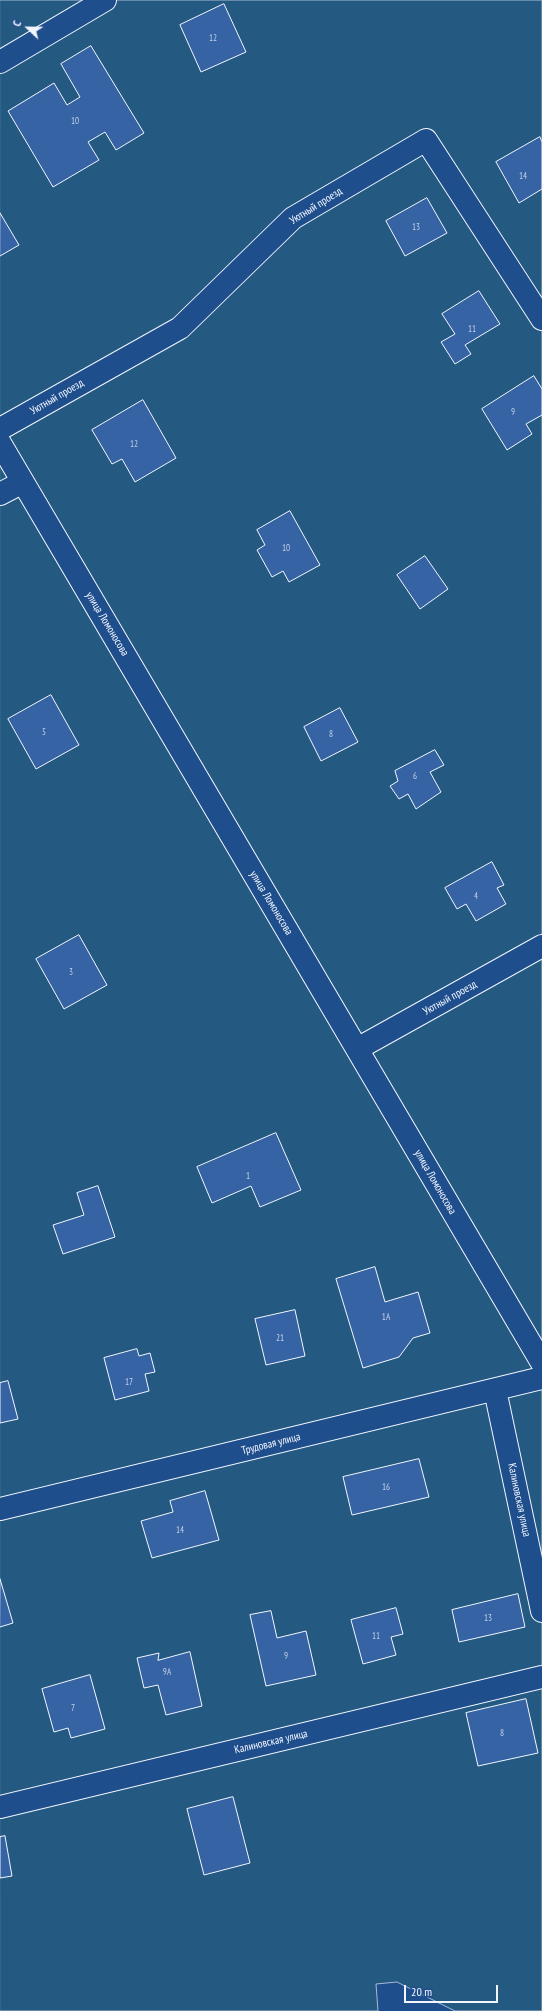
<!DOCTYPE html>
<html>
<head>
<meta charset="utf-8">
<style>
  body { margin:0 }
  #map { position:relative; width:542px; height:2011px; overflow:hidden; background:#1f4e8c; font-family:"PT Sans Narrow",sans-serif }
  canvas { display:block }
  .north { position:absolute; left:8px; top:8px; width:40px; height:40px; -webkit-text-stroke:3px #1f4e8c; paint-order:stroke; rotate:292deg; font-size:11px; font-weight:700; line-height:16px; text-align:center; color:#f2f6ff }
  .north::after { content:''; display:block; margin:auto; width:14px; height:18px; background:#f2f6ff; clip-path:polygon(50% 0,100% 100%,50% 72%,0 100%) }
  .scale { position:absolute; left:404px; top:1985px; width:94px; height:18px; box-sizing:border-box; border:2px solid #f2f6ff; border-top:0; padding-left:5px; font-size:12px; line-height:14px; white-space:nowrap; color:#f2f6ff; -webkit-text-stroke:3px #1f4e8c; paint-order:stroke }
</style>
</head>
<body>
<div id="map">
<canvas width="542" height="2011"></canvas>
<div class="north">С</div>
<div class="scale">20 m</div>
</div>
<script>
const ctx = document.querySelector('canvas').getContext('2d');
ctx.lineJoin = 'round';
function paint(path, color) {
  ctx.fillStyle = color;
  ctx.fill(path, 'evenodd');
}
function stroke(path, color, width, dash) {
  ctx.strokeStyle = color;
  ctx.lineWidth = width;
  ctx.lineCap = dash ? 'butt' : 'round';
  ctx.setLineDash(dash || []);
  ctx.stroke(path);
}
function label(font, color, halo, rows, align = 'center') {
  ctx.font = font + ' "PT Sans Narrow",sans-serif';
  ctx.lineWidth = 3;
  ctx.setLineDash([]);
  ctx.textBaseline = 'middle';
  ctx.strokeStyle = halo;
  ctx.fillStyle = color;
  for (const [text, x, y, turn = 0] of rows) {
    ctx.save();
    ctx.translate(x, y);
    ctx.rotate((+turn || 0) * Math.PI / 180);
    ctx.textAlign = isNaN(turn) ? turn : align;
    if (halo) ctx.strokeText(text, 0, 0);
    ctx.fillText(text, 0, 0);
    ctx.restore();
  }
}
const green = new Path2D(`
  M0,0H542V2011H455L397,1982L376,1984L378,2011H0Z`);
paint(green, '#245a82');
stroke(green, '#a8bbd7', 1);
const building = new Path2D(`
  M224,4L246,52L201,72L180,25Z
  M91,46L144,133L116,150L105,132L88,142L99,160L53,187L8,111L54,83L67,105L80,97L61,64Z
  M540,137L542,142V189L519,203L496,162Z
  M427,198L447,233L405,256L386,221Z
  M0,213L19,245L0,256Z
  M479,291L500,324L465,345L471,354L455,364L441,342L455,334L442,314Z
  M534,376L542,389V415L526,424L532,434L507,450L482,409Z
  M143,400L176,458L135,482L122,459L112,464L92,430Z
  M290,511L320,565L289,582L283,571L272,577L257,550L265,545L257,530Z
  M425,556L448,589L420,609L397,575Z
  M51,695L79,745L36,769L8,719Z
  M340,708L358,742L321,761L304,727Z
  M435,750L444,765L430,772L441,792L416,809L408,794L399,799L390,786L398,781L395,771Z
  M492,862L504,885L497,888L506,904L476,921L466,904L457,909L445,888Z
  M79,935L107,985L64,1009L36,959Z
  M276,1133L301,1190L260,1207L251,1186L212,1203L197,1167Z
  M98,1186L115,1237L63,1254L53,1225L84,1215L77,1193Z
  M375,1267L385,1302L418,1292L430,1333L413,1338L399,1357L363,1368L336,1279Z
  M295,1310L305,1356L266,1365L255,1319Z
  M137,1349L139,1356L150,1353L155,1372L145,1374L149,1391L115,1400L104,1358Z
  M8,1381L18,1419L0,1423V1383Z
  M419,1459L429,1497L352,1515L343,1477Z
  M205,1491L219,1540L152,1558L141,1521L173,1512L170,1501Z
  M0,1579L13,1623L0,1627Z
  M518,1594L525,1627L459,1642L452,1610Z
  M396,1608L403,1634L391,1637L396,1655L363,1664L351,1620Z
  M271,1611L277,1638L306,1631L316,1675L266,1686L250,1615Z
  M190,1652L202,1706L166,1715L158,1685L144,1688L137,1658L159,1653L158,1660Z
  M90,1675L105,1729L71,1738L68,1728L54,1732L42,1689Z
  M526,1699L538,1753L478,1766L466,1713Z
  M233,1797L250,1863L204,1875L187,1809Z
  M5,1836L12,1876L0,1878V1837Z`);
paint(building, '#3563a3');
stroke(building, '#f2f6ff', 1);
const minor = new Path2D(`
  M0,62L105,0
  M0,429L180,328L293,218L426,140L542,319
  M0,443L542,1363
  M0,494L23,482
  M357,1049L542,946
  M495,1390L542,1611
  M0,1509L542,1378
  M0,1807L542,1677`);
stroke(minor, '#f2f6ff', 24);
stroke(minor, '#1f4e8c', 22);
label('9px', '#c3d1e8', null, [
  ["12",213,38],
  ["10",75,121],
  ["14",523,176],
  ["13",416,227],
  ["11",472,329],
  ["9",513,412],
  ["12",134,444],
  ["10",286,548],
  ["5",44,732],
  ["8",331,734],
  ["6",415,776],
  ["4",476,896],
  ["3",71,972],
  ["1",248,1176],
  ["1А",386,1317],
  ["21",280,1338],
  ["17",129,1382],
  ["16",386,1487],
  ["14",180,1530],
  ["13",488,1618],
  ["11",376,1636],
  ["9",286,1656],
  ["9А",167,1672],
  ["7",73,1708],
  ["8",502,1733]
]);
label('11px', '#f2f6ff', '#1f4e8c', [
  ["Уютный проезд",316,206,-32],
  ["Уютный проезд",57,397,-30],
  ["улица Ломоносова",107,624,59],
  ["улица Ломоносова",271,903,59],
  ["Уютный проезд",450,998,-29],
  ["улица Ломоносова",435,1182,60],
  ["Трудовая улица",271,1444,-14],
  ["Калиновская улица",519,1500,78],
  ["Калиновская улица",271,1742,-13]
]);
</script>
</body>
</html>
